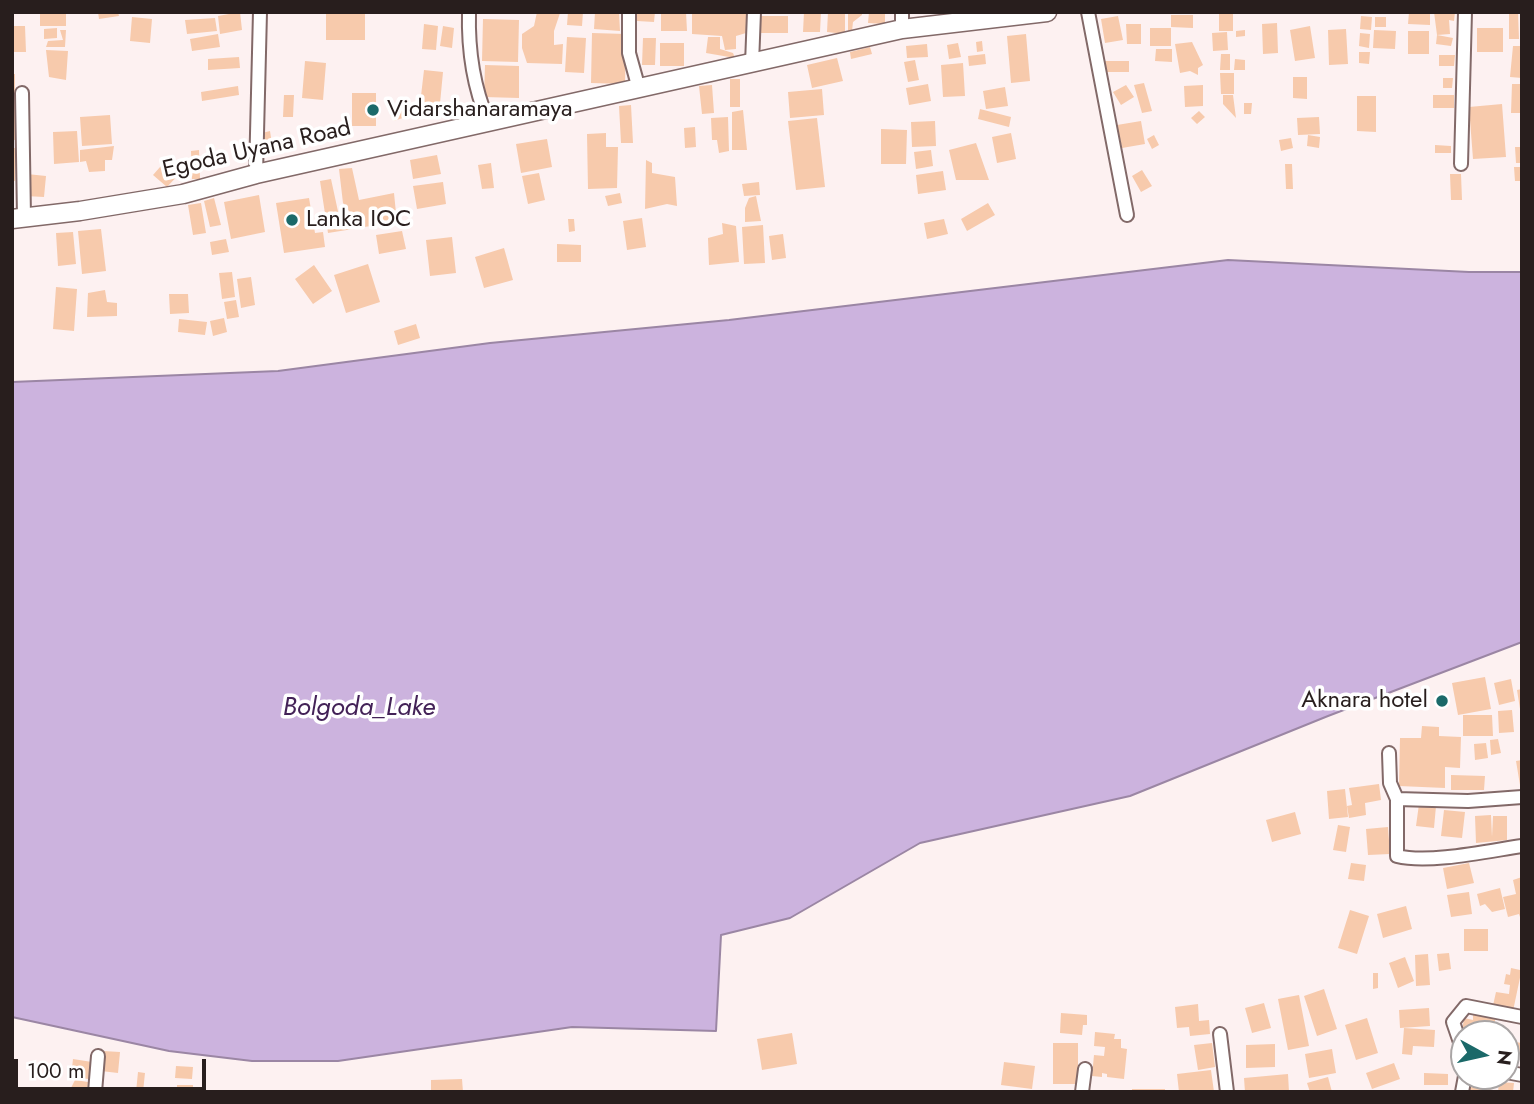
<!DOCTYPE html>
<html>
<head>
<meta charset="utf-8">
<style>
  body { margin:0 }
  #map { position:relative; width:1534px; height:1104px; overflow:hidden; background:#fdf1f1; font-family:Jost,sans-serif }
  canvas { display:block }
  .frame { position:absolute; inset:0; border:14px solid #281e1d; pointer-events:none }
  .north { position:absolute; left:1450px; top:1020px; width:70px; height:70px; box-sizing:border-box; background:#fff; border:2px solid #a9a5a5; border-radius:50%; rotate:98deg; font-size:19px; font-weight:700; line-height:28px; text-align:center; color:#281e1d }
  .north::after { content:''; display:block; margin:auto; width:24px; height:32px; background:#1b6969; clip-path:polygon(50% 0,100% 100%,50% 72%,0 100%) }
  .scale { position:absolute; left:14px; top:1059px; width:192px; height:32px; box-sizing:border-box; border:4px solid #281e1d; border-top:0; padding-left:9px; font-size:21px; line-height:24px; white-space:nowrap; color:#281e1d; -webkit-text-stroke:5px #fff; paint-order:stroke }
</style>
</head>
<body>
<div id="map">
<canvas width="1534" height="1104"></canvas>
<div class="frame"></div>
<div class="north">N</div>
<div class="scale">100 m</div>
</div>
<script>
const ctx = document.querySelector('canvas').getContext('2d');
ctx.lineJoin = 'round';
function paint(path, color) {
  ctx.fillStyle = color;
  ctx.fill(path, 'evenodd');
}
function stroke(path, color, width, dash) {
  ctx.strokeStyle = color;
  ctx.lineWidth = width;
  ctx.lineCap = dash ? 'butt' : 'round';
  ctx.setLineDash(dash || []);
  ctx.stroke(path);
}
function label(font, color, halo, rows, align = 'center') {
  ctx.font = font + ' Jost,sans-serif';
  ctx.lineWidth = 7;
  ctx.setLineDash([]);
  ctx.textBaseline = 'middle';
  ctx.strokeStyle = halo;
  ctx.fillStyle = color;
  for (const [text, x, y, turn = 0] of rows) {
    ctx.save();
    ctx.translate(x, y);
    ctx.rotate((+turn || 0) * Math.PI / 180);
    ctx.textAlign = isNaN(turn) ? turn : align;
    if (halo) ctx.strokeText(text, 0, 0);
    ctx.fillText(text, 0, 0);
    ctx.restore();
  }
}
const water = new Path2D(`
  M1228,260L1469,272H1522V642L1328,716L1130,796L920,843L790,918L721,935L716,1031L572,1027L338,1061H252L169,1051L12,1017V382L278,371L490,343L729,320Z`);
paint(water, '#ccb3de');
stroke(water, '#9b86a4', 2);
paint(new Path2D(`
  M40,12H66V26H40Z
  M98,12H118L119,16L99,19Z
  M240,12L242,30L220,34L218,16Z
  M537,12L560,13L554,31V45L563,44L562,64L527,63L522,48V34L534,26Z
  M568,12H583L582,26L567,25Z
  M595,12H619L620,31L594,29Z
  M637,12H655L654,22L637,21Z
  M661,12H686L687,31H661Z
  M692,12H747L746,33L736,36V49L725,50L722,36L692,34Z
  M804,12H821L820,32H803Z
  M828,12H845V34L827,32Z
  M848,12H862V15L853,22L852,31H848Z
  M869,12H885V24L868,23Z
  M1219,12H1233V31H1219Z
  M1409,12H1430V25L1408,24Z
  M1434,12H1455L1454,21L1449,20L1450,34L1437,35Z
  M1509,12H1518L1519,39H1509Z
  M326,13H365V40H326Z
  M1171,15H1193V28L1171,27Z
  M761,16H788V33H761Z
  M1118,16L1123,40L1105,43L1101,19Z
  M1361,16L1372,17L1371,30L1360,29Z
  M132,17L152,19L150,43L130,41Z
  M1375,17H1386V27H1375Z
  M215,18L217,31L187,34L185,20Z
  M483,19L519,20L518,62L482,61Z
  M1277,23L1278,53L1263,54L1262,24Z
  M424,24L438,26L436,50L422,49Z
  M1126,24H1141V44H1127Z
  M12,26H25L26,52H12Z
  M443,26L454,28L452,48L440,46Z
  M1310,26L1315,58L1295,61L1290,30Z
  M57,28V38L44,39V29Z
  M1150,28H1171V46H1150Z
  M1477,28H1503V52H1477Z
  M1346,29L1348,64L1329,65L1328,30Z
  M60,30H66L65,47H46L48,41L63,40Z
  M1245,30V36L1236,37V31Z
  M1374,30L1396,31L1395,49L1373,48Z
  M1408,31H1429V54H1408Z
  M1227,32L1228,50L1213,51L1212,33Z
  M592,33L626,34L625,84L591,83Z
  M1360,33L1370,34L1369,48L1359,46Z
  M218,34L220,47L192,51L190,39Z
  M1026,34L1030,81L1011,83L1007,36Z
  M1437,35L1453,38L1451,46L1436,44Z
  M567,37L586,38L584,73L565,72Z
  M708,37H720V49L733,53L735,58L706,53Z
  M643,38H656L655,65H642Z
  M982,41L983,51L977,52L976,42Z
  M1192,42L1203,65L1198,68V75L1190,71L1180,73L1175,44Z
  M660,43H684V66H660Z
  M958,43L961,57L949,59L947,45Z
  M927,44L928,57L907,58L906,46Z
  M1513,46H1522V78L1510,77Z
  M870,47L872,54L851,59L850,52Z
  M1156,49H1172V62L1155,61Z
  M46,50L68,51L66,80L49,77Z
  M1359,52H1370L1369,64L1359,63Z
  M985,54L986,64L969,66L968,56Z
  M1221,54H1230V70H1220Z
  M1439,55H1455L1454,66H1439Z
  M239,57L240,68L208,70V59Z
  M837,58L843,81L812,88L807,65Z
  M1235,59L1245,60V70H1234Z
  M915,60L919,80L908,82L904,62Z
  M305,61L326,63L323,100L302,98Z
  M1105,61H1129V72H1105Z
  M963,63L965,96L943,97L941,65Z
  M485,65L519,66V98L484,97Z
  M424,70L443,72L439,114L419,113Z
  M1220,73H1234V94H1221Z
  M12,74H15V140H12Z
  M1293,77H1307V99L1293,98Z
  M1443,78H1453L1452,88H1443Z
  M730,79H740V107H730Z
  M1144,83L1152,111L1142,113L1134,85Z
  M928,84L931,101L909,105L906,88Z
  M1512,84H1522V113H1511Z
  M712,85L714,113L702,114L699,86Z
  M1126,85L1134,97L1121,105L1113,92Z
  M1203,85V106L1185,107L1184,86Z
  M238,86L239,95L202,101L201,92Z
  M1005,87L1008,106L986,109L983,91Z
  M822,89L824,115L790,118L788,92Z
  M352,93H376V126H352Z
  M284,95H294L293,117H283Z
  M1223,95H1233L1236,118L1223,104Z
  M1433,95H1454V108H1433Z
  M1357,96H1376V132L1357,131Z
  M401,102L404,111L408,116L394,121L390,115L391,105Z
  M1244,103H1252L1251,114H1244Z
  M1502,104L1506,157L1473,159L1469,107Z
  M631,105L633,143H621L619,106Z
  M980,109L1011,117L1009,127L978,119Z
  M743,110L747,150H732V112Z
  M1199,111L1205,117L1197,124L1191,118Z
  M110,115L112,144L82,146L80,117Z
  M728,117L729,151L719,153L717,140H712L711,118Z
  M1319,117L1320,134L1298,135L1297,118Z
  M817,118L825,187L796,190L788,121Z
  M935,121L936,146L912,147L911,122Z
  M1141,121L1145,144L1122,148L1117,125Z
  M695,127L696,147L685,148L684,128Z
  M881,129L907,130L906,164H881Z
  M77,131L79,162L54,164L53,132Z
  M270,131L273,151L265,153L262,133Z
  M606,133V147H618L617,188L588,189L587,134Z
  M1011,133L1016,159L997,163L992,137Z
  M1154,135L1159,145L1152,149L1147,139Z
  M1308,135L1320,137L1319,148L1307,146Z
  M1291,138L1293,148L1281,151L1279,140Z
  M547,139L552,167L521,173L516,144Z
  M976,143L989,180H956L949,150Z
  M1435,145L1451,146V153H1435Z
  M114,146L112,160H105V171L89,172L86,161L80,162V150Z
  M1515,147H1522V163H1516Z
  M12,148H16L15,181L12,180Z
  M199,150L200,179H192L191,151Z
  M931,150L933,166L916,169L914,152Z
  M437,155L441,174L413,179L410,160Z
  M168,158L182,171L167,187L153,175Z
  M646,160L652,163V173L675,177L677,206L667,204L645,209Z
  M491,163L494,188L482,189L478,165Z
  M1285,164H1292L1293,189H1286Z
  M1514,167H1522V181H1515Z
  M352,168L359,200L394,193L397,223L355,228L352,215L343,203L339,169Z
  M1142,170L1152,186L1141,192L1132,176Z
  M943,171L946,190L918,194L916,175Z
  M539,173L545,200L528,204L522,176Z
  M27,174L46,176L44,197L25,196Z
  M1450,174H1461L1462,200H1451Z
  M331,179L339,216L348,215L353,229L328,233L320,181Z
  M443,182L446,204L417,209L413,186Z
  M759,182L760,195L744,196L742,184Z
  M620,193L622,203L608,206L605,196Z
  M259,195L265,232L231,239L224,202Z
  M756,196L761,221L745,222V208L749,198Z
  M214,198L221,225L210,227L204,201Z
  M309,198L315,233L323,232L325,247L284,253L276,203Z
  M201,203L206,233L193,235L188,205Z
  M988,203L995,215L967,231L961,219Z
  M642,218L646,247L627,250L623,221Z
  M568,219H574L575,231L569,232Z
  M944,219L948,234L927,239L924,223Z
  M722,223L736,226L739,262L709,265L708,238L723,234Z
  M763,225L765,263L744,264L742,227Z
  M101,229L106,271L82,274L78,231Z
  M402,231L406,249L379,254L376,235Z
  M73,232L76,264L58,266L56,233Z
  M783,234L786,258L772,260L769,236Z
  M452,237L456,273L430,276L426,240Z
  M226,239L229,252L212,255L210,242Z
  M557,244L581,245V262H557Z
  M504,248L513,280L484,288L475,257Z
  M368,264L380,302L346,313L334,275Z
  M314,265L332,291L313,304L295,279Z
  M232,272L235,297L222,299L219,273Z
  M251,277L255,305L241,308L237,279Z
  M56,287L77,289L74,331L53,329Z
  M105,290L107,302L117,303V316L87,317L88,293Z
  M169,294H188L189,313L170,314Z
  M236,300L239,317L227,319L224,302Z
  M224,318L227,332L213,336L210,321Z
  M179,319L207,322L205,335L178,332Z
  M416,324L420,338L398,345L394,331Z
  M1485,677L1491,709L1458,715L1452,683Z
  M1511,679L1515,701L1499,705L1494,683Z
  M1522,689V709H1520L1517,690Z
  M1512,710L1514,732L1499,733L1498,711Z
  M1463,715H1492L1493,736H1463Z
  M1422,726L1439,727V736L1461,737L1460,768L1445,767V788L1399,786L1400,738H1421Z
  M1498,739L1501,753L1491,755L1490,740Z
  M1486,743L1488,758L1475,760L1474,744Z
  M1522,760V785H1520L1516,761Z
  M1451,775L1485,776L1484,790H1451Z
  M1379,784L1381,800L1365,803L1366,815L1349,818L1347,806L1352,805L1349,788Z
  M1345,789L1348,817L1329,819L1327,791Z
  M1419,804L1436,806L1434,828L1416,826Z
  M1444,810L1465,812L1462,838L1441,836Z
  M1295,812L1301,834L1272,842L1266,820Z
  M1491,815L1492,837L1493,816H1507V840L1476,843L1475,816Z
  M1338,825L1350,827L1346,852L1333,850Z
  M1388,827L1390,854L1368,855L1366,829Z
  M1351,863L1366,865L1364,881L1348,879Z
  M1469,863L1474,883L1447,889L1443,868Z
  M1522,877V920H1521L1519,914L1508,917L1503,897L1516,894L1513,880Z
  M1500,888L1505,909L1492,912L1485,904L1480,906L1477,894Z
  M1469,892L1472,914L1451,917L1447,895Z
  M1406,906L1412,929L1383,938L1377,914Z
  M1350,910L1369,916L1357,954L1338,948Z
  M1464,929H1488V951H1464Z
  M1449,953L1451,969L1439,971L1437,954Z
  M1428,954L1430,985L1416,986L1415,955Z
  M1405,957L1414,981L1398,988L1389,963Z
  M1511,968L1520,970L1521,973L1513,1011L1492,1010L1496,992L1509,994L1510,985L1504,984L1506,974L1510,975Z
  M1373,973H1378V988L1373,989Z
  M1324,989L1337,1029L1317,1036L1304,996Z
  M1299,995L1309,1046L1288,1050L1278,999Z
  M1264,1003L1271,1028L1252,1033L1245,1008Z
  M1198,1004L1199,1021L1209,1020L1210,1034L1190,1036L1189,1027L1177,1028L1175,1007Z
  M1429,1008L1430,1026L1400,1028L1399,1010Z
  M1061,1013L1087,1015V1025H1083L1082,1035L1060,1033Z
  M1473,1014L1495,1017V1022H1497L1496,1034H1466L1462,1032L1464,1018L1473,1020Z
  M1367,1018L1378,1053L1356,1060L1345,1025Z
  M1404,1028L1435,1030L1434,1047L1413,1046L1412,1055L1402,1054Z
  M1095,1032L1115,1034L1114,1039H1121V1048L1127,1049L1124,1079L1107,1077V1074L1102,1073V1077L1092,1076L1094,1055L1104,1056L1105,1047L1094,1046Z
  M792,1033L797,1064L762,1070L757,1039Z
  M1506,1035L1512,1036L1511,1041L1521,1043L1518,1061L1513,1060L1512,1065L1506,1064Z
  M1053,1043H1078V1084H1053Z
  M1212,1043L1215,1067L1198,1070L1194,1045Z
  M1275,1044V1067L1246,1068V1045Z
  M1332,1049L1336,1073L1309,1078L1305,1054Z
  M103,1051L120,1052L118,1073L101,1071Z
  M73,1059L92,1062L89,1079L71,1077Z
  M1004,1062L1035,1066L1032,1089L1001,1085Z
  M1394,1063L1400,1079L1372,1089L1366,1073Z
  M176,1066L193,1067L192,1079L175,1078Z
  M1211,1070L1214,1092H1179L1177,1074Z
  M138,1072L145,1073L143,1092H136Z
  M1424,1073L1448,1074V1085H1424Z
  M1288,1074L1289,1092H1245L1244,1078Z
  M1468,1076H1488L1487,1087H1491L1490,1092H1466Z
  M1328,1077L1332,1092H1310L1307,1083Z
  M462,1079L463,1092H431V1080Z
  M75,1080L88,1082L87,1092L74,1091L75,1089L71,1088Z
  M1499,1082L1514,1083L1513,1092H1498Z
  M177,1085H193V1092H177Z
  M99,1087L120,1090V1092H99Z
  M1132,1089H1165V1092H1132Z`), '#f7caac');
const minor = new Path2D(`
  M469,12C468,50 473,86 488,121
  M629,12V53L639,89
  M902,12V29
  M1088,12L1127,215
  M752,64L754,12
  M22,93L24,217
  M1461,164L1465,12
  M256,174L260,12
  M1389,753L1390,783L1397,799V856C1429,864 1488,851 1522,846
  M1397,799L1468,801L1522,797
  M1220,1034L1227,1092
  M1464,1054L1453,1022L1466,1006L1522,1017
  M1506,1072L1522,1075
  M95,1092L98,1056
  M1082,1092L1085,1069
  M1462,1092L1465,1076`);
const primary = new Path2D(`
  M12,219L80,211L183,194L256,174L902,29L1047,12`);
stroke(minor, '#826968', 16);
stroke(primary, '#826968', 21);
stroke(minor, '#fff', 12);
stroke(primary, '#fff', 18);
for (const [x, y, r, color] of [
  [373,110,7,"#1b6969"],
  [292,220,7,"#1b6969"],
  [1442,701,7,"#1b6969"]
]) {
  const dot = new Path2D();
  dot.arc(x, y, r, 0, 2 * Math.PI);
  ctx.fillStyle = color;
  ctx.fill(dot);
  stroke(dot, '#fff', 2.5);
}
label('24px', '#281e1d', '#fff', [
  ["Vidarshanaramaya",387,110],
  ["Lanka IOC",306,220],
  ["Aknara hotel",1428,701,"right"]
], 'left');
label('24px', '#281e1d', '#fff', [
  ["Egoda Uyana Road",257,150,-13]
]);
label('italic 26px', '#432257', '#fff', [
  ["Bolgoda_Lake",359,709]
]);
</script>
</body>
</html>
